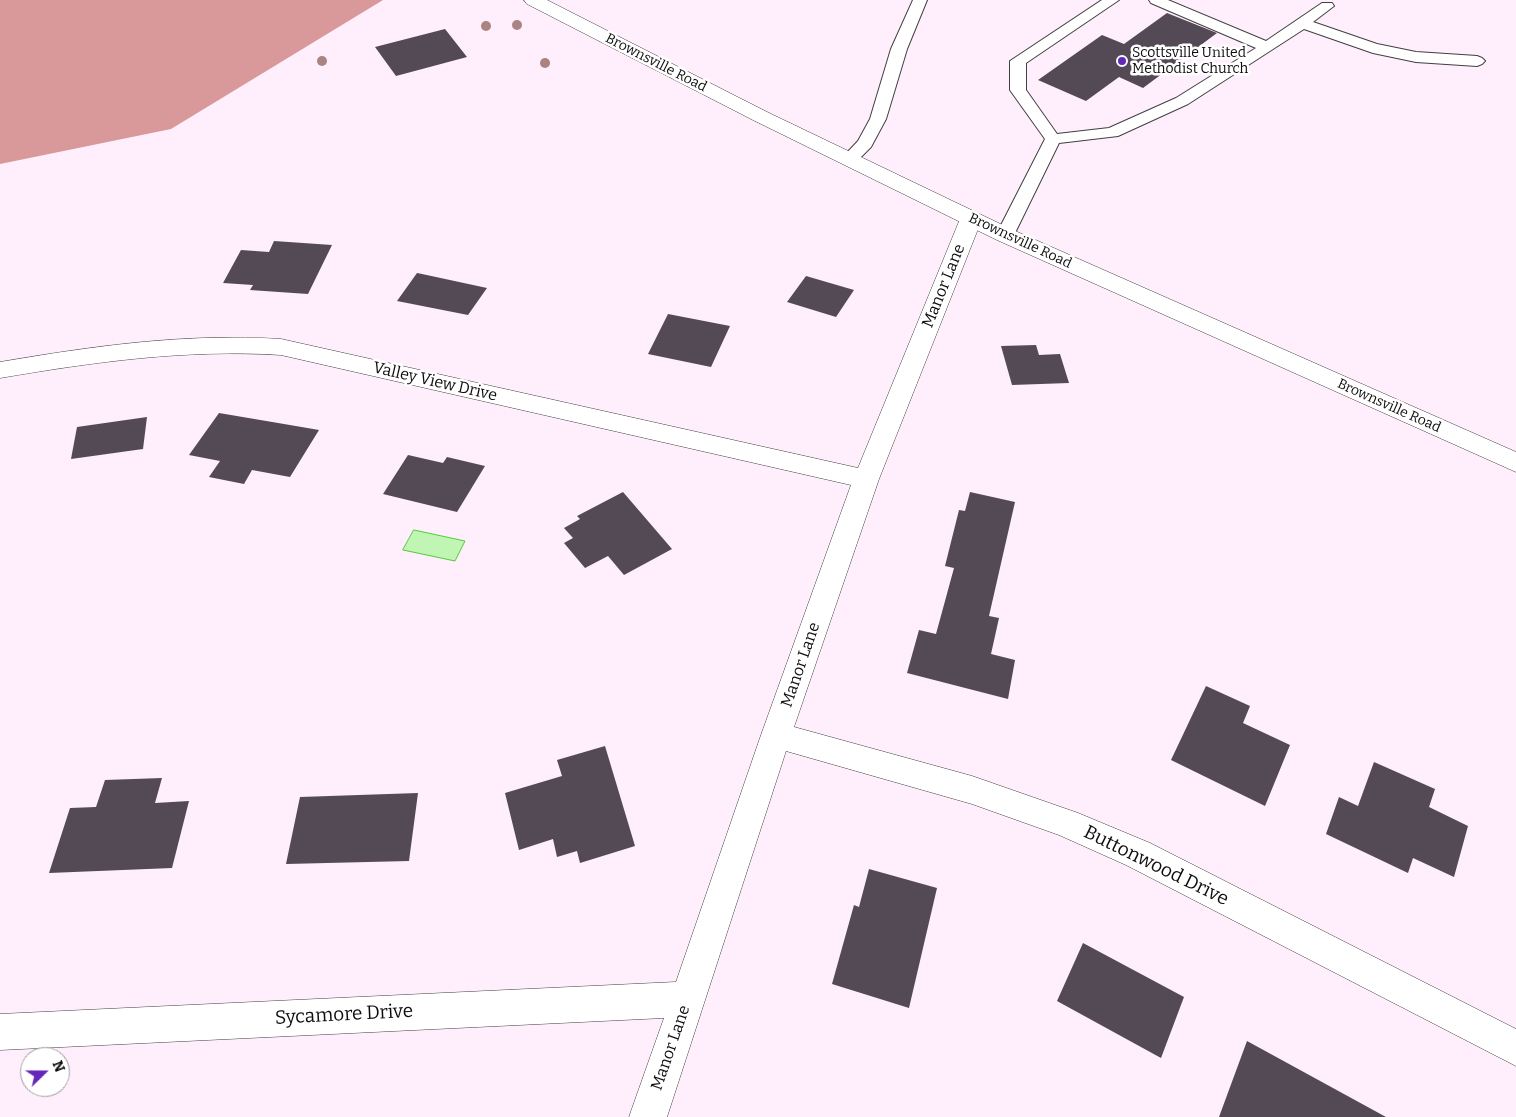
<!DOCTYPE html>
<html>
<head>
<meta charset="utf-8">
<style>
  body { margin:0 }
  #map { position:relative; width:1516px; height:1117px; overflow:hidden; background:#ffeefb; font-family:Bitter,serif }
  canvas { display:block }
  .north { position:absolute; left:20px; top:1047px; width:50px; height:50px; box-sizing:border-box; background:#fff; border:1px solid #9e9e9e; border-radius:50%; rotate:68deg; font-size:14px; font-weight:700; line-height:20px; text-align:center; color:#0d0d0d }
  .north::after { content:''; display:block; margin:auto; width:18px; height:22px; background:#6128ba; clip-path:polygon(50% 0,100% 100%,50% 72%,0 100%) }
</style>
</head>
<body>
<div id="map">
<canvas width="1516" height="1117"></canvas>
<div class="north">N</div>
</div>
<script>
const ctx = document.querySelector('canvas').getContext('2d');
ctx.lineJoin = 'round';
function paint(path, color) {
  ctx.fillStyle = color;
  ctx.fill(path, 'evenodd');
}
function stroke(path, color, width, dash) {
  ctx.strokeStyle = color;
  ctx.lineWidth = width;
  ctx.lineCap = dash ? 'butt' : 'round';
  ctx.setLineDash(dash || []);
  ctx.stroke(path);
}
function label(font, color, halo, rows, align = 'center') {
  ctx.font = font + ' Bitter,serif';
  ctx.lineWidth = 5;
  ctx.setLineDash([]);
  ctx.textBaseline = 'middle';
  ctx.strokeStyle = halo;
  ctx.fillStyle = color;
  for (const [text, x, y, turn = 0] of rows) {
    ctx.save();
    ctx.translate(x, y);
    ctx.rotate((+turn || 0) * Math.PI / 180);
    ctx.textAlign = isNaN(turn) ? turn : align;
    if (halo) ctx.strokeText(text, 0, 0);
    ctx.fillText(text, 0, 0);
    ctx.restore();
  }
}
paint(new Path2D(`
  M0,0H383L171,129L0,164Z`), '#d99899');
const water = new Path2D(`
  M414,530L465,541L455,561L403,550Z`);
paint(water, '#c0f5b4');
stroke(water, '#54ca3c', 1);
paint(new Path2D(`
  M1167,13L1217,33L1143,88L1119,77L1086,101L1038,80L1102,35L1124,44Z
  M445,29L467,57L396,76L375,47Z
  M274,241L332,245L308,294L250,290L253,285L223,283L241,250L269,252Z
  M417,273L422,274L487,288L468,315L397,301Z
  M806,276L854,290L836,317L787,302Z
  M668,314L730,326L711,367L648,354Z
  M1036,345L1039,355L1060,354L1069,383L1012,385L1001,346Z
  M219,413L284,424L319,430L290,477L252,470L244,484L209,477L220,461L189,455Z
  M147,417L143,449L71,459L77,427Z
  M408,455L443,463L447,457L485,466L457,512L383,494Z
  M623,492L672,549L624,575L608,556L585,568L564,543L573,538L564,528L580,519L577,516Z
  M970,492L1015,502L989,616L999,618L991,654L1015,660L1008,699L907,673L919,630L936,634L954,568L945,566L959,510L965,511Z
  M1206,686L1250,706L1243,723L1290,745L1265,806L1171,760Z
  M605,746L635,846L580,863L577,851L557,857L553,839L519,850L505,793L562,776L557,760Z
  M1374,762L1435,789L1429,807L1468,826L1454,877L1413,858L1408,873L1326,834L1339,797L1358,806Z
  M162,778L155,803L189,801L172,868L49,873L70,808L96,807L105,780Z
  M418,793L409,861L286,864L300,797Z
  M869,869L937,888L909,1008L832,984L854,905L859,907Z
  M1083,943L1184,997L1161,1058L1057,1001Z
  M1247,1041L1386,1117H1219Z`), '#544a56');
const service = new Path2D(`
  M913,0H927L907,49L886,119L871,147L855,163H843L841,159L858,141L870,119L891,49Z
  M1102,0H1119L1026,63V90L1057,134L1109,128L1176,98L1256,48L1151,3L1149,0H1168L1266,41L1322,3H1332L1334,6L1313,22L1377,44L1416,52L1477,56L1482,58L1485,61L1482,64L1477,66L1416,62L1373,53L1304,29L1188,104L1118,136L1059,143L1014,235L1011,239L1005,241L999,239L996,235L1045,139L1010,90V61Z`);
const minor = new Path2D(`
  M971,212L979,214L982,219L879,479L794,727L972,776L1078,813L1150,843L1516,1029V1066L1126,865L1059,835L972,804L786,751L667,1117H629L664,1018L0,1050V1014L676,982L761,735L851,485L281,355C186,349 94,362 0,378V362C94,346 186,333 281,339L858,468L960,219L963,214Z`);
const tertiary = new Path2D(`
  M524,0H547L767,112L1013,230L1516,452V472L997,240L753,120L527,4Z`);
stroke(service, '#404040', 2);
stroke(minor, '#404040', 1);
stroke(tertiary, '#404040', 1);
paint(service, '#fff');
paint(minor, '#fff');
paint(tertiary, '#fff');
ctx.fillStyle = '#aa8482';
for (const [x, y] of [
  [517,25],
  [486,26],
  [322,61],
  [545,63]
]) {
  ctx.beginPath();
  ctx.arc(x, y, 5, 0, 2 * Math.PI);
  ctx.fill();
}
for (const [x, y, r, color] of [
  [1122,61,5,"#6128ba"]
]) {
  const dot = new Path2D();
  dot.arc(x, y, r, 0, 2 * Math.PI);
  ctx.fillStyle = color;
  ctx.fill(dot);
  stroke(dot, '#fff', 2);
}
label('14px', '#0d0d0d', '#fff', [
  ["Scottsville United",1132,53],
  ["Methodist Church",1132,69]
], 'left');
label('14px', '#0d0d0d', '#fff', [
  ["Brownsville Road",656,63,27],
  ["Brownsville Road",1020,241,25],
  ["Brownsville Road",1389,406,24]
]);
label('16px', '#0d0d0d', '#fff', [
  ["Manor Lane",944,286,-68],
  ["Valley View Drive",435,382,13],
  ["Manor Lane",801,665,-71],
  ["Manor Lane",671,1048,-71]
]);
label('19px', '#0d0d0d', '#fff', [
  ["Buttonwood Drive",1156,866,26],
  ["Sycamore Drive",344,1015,-3]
]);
</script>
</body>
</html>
